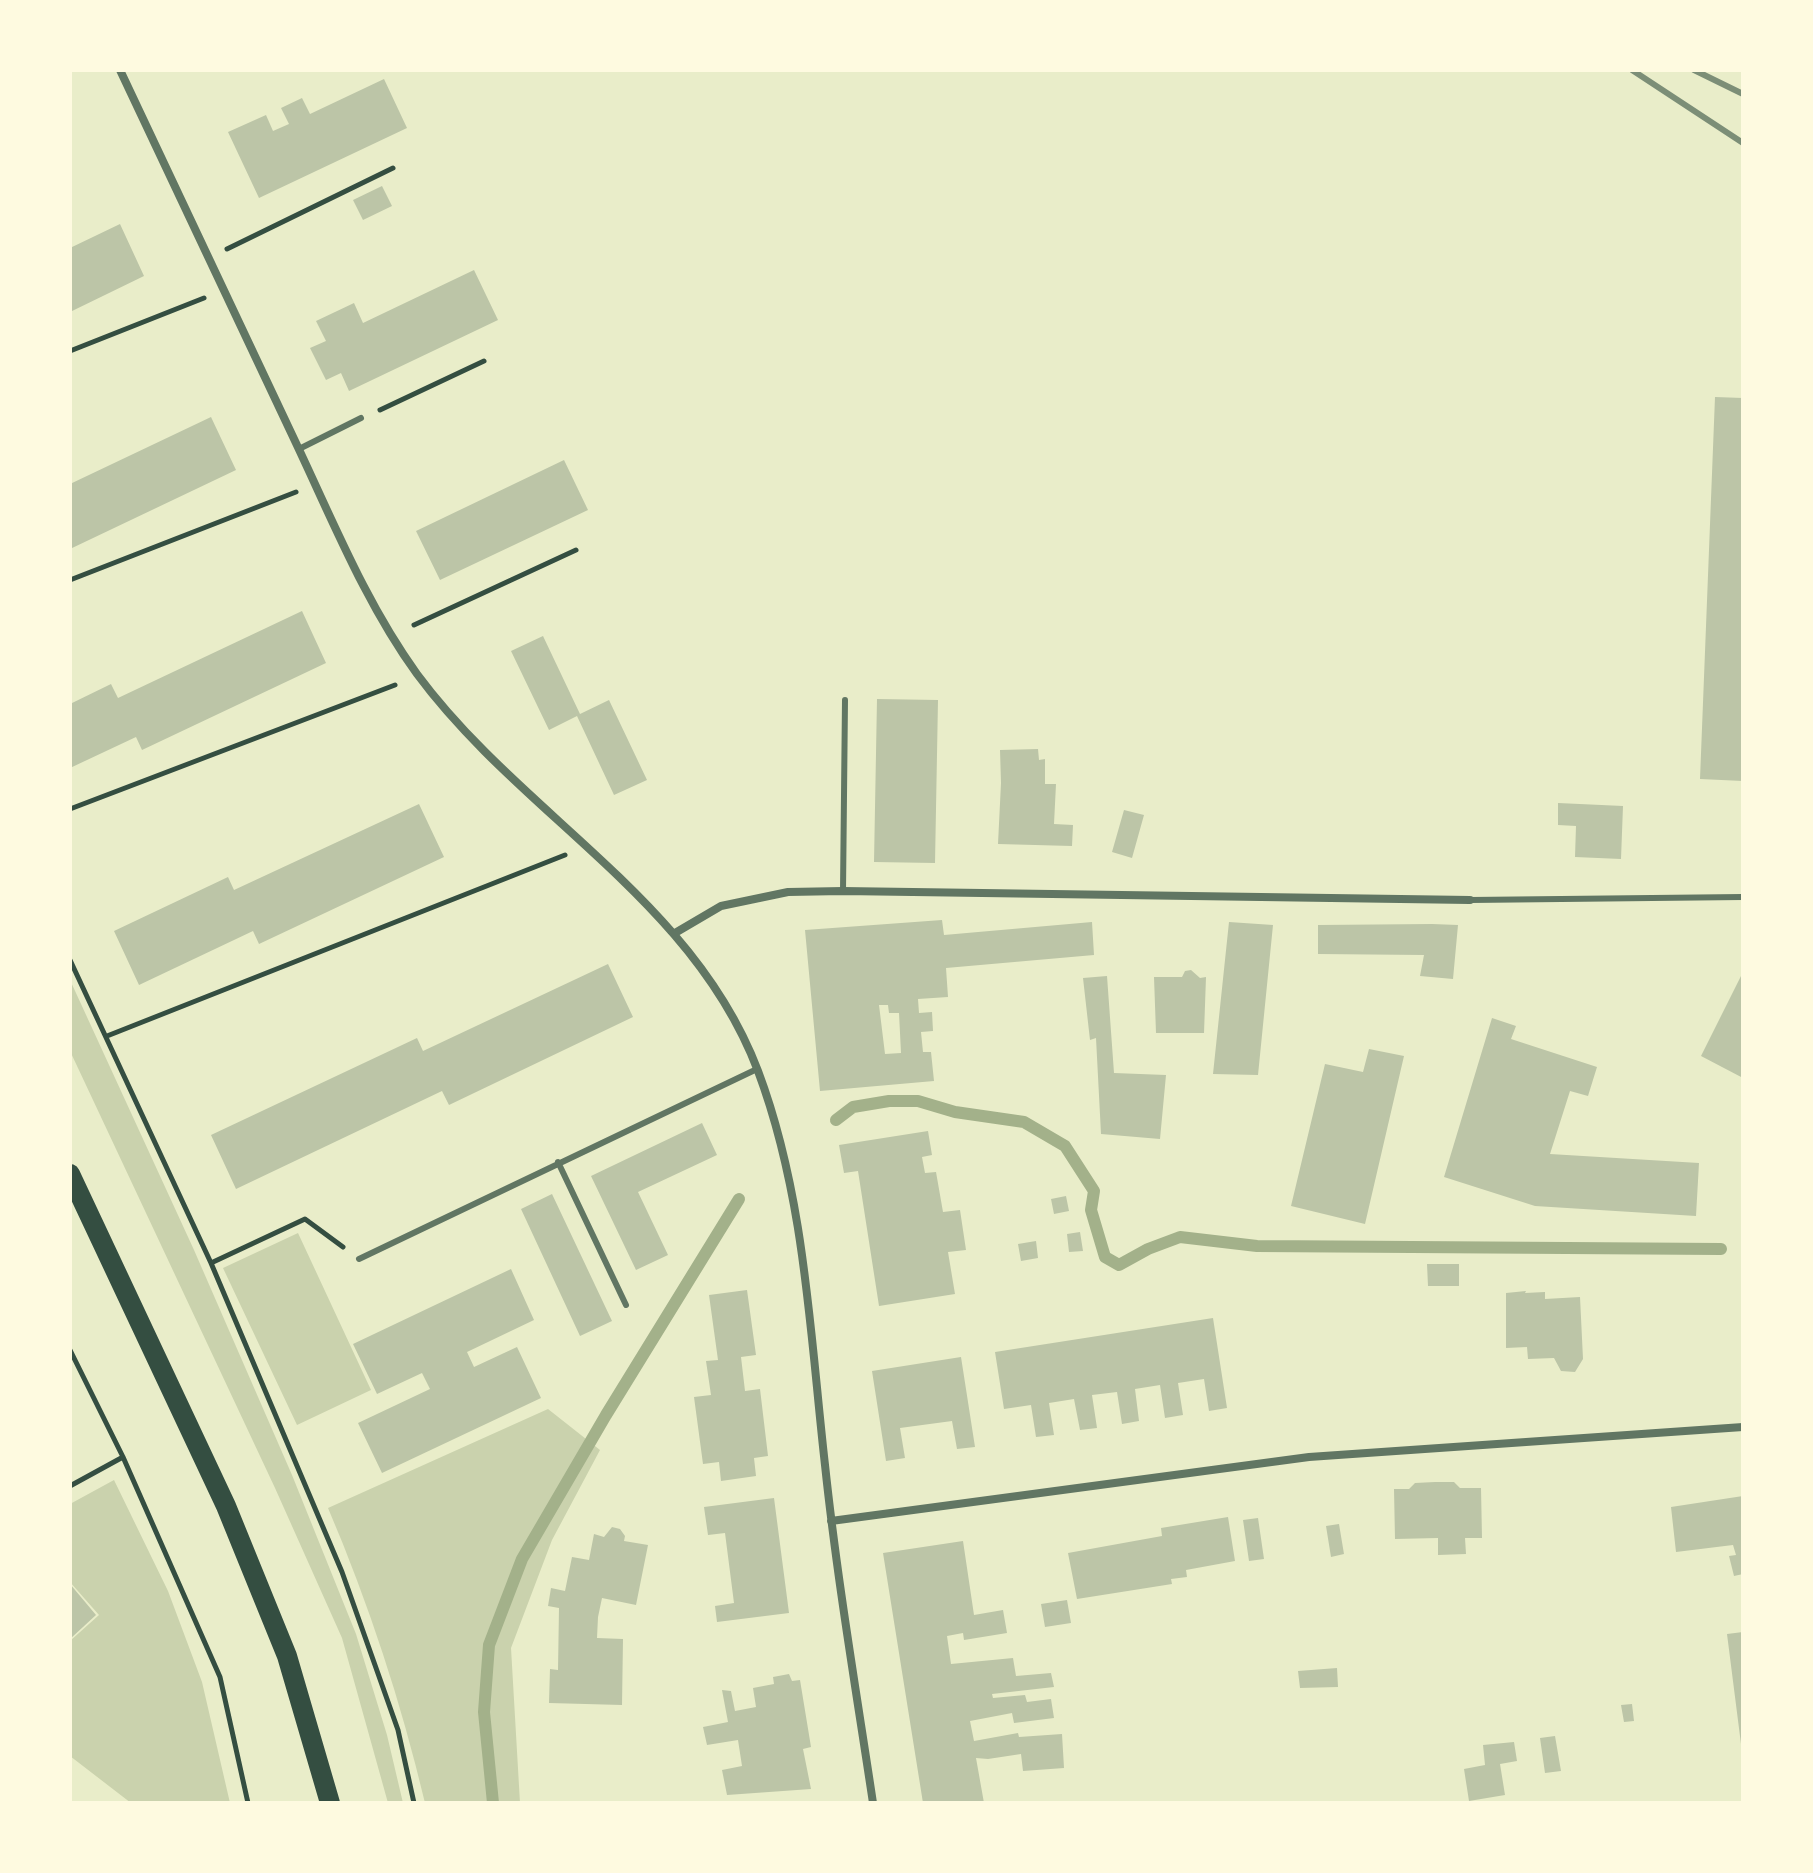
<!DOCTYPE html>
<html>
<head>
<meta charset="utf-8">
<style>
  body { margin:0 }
  #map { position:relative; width:1813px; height:1873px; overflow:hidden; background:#e9edc9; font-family:Quicksand,sans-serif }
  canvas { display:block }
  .frame { position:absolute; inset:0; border:72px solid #fefae0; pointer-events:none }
</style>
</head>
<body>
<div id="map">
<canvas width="1813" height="1873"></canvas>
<div class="frame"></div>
</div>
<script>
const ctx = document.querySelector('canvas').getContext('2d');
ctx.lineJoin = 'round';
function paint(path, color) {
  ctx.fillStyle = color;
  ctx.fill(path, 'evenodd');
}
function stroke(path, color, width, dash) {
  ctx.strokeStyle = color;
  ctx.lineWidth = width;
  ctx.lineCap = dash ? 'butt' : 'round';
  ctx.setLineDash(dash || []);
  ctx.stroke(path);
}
paint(new Path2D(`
  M70,980L194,1250L292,1475L356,1634L387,1735L403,1803H388L342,1638L275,1488L70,1051Z
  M298,1233L371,1390L297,1425L223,1268Z
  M548,1409L600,1450L552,1540L511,1648L520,1803H425C401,1702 369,1604 328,1508Z
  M114,1480L168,1591L202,1682L230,1803H131L70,1756V1641L99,1615L70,1582V1504Z`), '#cad2ad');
stroke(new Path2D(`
  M836,1120L853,1107L889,1101H918L955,1112L1024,1122L1065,1146L1094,1191L1091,1210L1105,1257L1119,1265L1148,1249L1180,1237L1257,1246L1721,1249
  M493,1803L484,1712L489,1645L522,1559L606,1415L739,1199`), '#a3b18a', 12);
paint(new Path2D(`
  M384,79L407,128L259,198L228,132L266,115L273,131L289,124L281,108L302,98L310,114Z
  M382,186L392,206L363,220L353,200Z
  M120,224L144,276L70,312V248Z
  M474,270L498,320L349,391L341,373L326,380L310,348L326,341L316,321L354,303L363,323Z
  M1715,397L1743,398V781L1700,779Z
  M211,417L236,470L70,549V484Z
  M564,460L588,510L440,580L416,531Z
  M302,611L326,663L142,750L136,737L70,768V704L111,684L118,698Z
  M543,636L580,714L609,700L647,780L614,795L577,716L549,730L511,651Z
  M877,699L938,700L935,863L874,862Z
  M1038,749L1039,760L1045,759V784H1056L1054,824L1073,825L1072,846L998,844L1001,783L1000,750Z
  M1558,803L1623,806L1621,859L1575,857L1576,826L1558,825Z
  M419,804L444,857L259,944L253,931L139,985L114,931L228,877L234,890Z
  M1124,810L1144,815L1132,858L1112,852Z
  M942,920L944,935L1092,922L1094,955L946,968L948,997L918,999L919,1013L932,1012L933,1031L921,1032L923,1052H931L934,1081L820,1091L805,930ZM879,1005H888L889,1013H899L901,1053L885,1054Z
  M1229,922L1273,925L1258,1075L1213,1074Z
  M1432,924L1458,925L1453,979L1420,976L1424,955L1318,954V925Z
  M608,964L633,1017L449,1105L442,1091L236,1189L211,1135L417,1038L423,1051Z
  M1191,970L1200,978L1206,977L1204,1033H1156L1154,977H1182L1185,971Z
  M1743,972V1078L1701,1056Z
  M1107,976L1114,1073L1166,1075L1160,1139L1101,1134L1096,1038L1090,1040L1083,978Z
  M1492,1018L1516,1026L1511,1039L1597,1067L1588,1096L1570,1091L1550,1154L1699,1163L1696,1216L1535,1206L1444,1177Z
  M1369,1049L1404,1056L1365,1224L1291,1206L1325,1064L1363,1072Z
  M702,1123L717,1155L638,1192L668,1255L636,1270L591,1176Z
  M928,1131L932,1155L922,1157L925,1173L936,1172L943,1212L960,1210L966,1250L948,1252L955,1294L879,1306L858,1171L844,1173L839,1145Z
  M552,1194L612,1321L580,1336L521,1209Z
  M1066,1196L1069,1211L1054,1214L1051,1199Z
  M1080,1232L1083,1251L1069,1252L1067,1234Z
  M1036,1241L1038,1258L1021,1261L1018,1244Z
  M1427,1264H1459V1286H1428Z
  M511,1269L534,1320L467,1352L474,1367L517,1347L541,1398L382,1473L358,1423L430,1389L422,1373L377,1394L353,1344Z
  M747,1290L756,1355L741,1357L745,1391L760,1389L768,1456L754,1458L756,1476L721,1481L719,1462L703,1464L694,1397L711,1395L706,1361L718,1360L709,1295Z
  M1526,1291L1525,1293L1545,1292V1299L1580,1297L1583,1359L1575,1372L1561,1371L1554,1358L1528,1359L1527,1347L1506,1348V1293Z
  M1213,1318L1227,1408L1209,1411L1204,1379L1178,1383L1183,1415L1165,1418L1160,1385L1135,1389L1139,1421L1122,1424L1117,1392L1092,1395L1097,1428L1080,1430L1074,1399L1049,1403L1054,1435L1036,1437L1031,1405L1004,1409L995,1352Z
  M961,1357L975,1447L957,1449L952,1421L900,1428L905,1458L886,1461L872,1371Z
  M1435,1482H1454L1460,1488H1481L1482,1538H1465L1466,1554L1438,1555V1538L1395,1539L1394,1489H1409L1415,1483Z
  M1743,1496V1574L1734,1576L1729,1556L1736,1555L1733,1545L1676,1552L1671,1507Z
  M774,1498L789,1613L717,1622L715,1606L734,1603L725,1533L708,1535L704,1507Z
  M1228,1517L1235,1561L1186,1570L1187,1577L1171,1579L1172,1584L1077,1599L1068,1553L1162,1536L1161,1528Z
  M1258,1518L1264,1559L1249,1561L1243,1520Z
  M1339,1524L1344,1554L1331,1557L1326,1526Z
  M612,1527L620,1529L625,1536L624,1541L648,1545L636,1605L602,1598L598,1617L597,1638L623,1639L622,1705L549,1703L550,1669L558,1670L559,1608L548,1606L551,1588L565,1591L572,1557L589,1560L594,1534L604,1537Z
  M963,1541L974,1615L1003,1610L1007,1633L964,1640L963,1633L947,1636L951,1664L1013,1658L1016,1676L1051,1673L1054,1687L992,1694L993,1698L1025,1695L1027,1702L1051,1699L1054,1718L1014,1723L1012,1713L970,1721L974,1741L1018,1733L1019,1737L1062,1734L1064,1768L1023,1771L1021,1754L988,1759L976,1758L984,1803H923L883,1553Z
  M70,1584L96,1615L70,1639Z
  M1067,1600L1071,1623L1045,1627L1041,1604Z
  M1743,1632V1743L1741,1744L1727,1634Z
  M1337,1668L1338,1687L1300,1688L1298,1671Z
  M789,1674L792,1681L800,1680L811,1747L803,1749L811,1789L727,1795L722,1770L742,1766L738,1740L707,1745L703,1727L728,1722L722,1690L731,1691L735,1711L756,1707L753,1688L774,1684L773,1677Z
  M1632,1704L1634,1721L1624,1722L1621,1705Z
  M1555,1736L1561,1771L1545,1773L1540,1738Z
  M1514,1742L1517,1761L1500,1764L1505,1795L1469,1801L1464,1769L1485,1765L1483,1745Z`), '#bcc5a7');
stroke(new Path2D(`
  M227,249L393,168
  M70,351L204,298
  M380,410L484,361
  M70,580L296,492
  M414,625L576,550
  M70,809L395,685
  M70,960L211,1263L342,1572L398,1730L414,1803
  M107,1036L565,855
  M211,1263L305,1219L343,1247
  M70,1350L123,1457L220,1677L248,1803
  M70,1486L123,1457`), '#344e41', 5);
stroke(new Path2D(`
  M299,449L361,418
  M843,891L845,700
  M1470,900L1743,897
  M558,1162L626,1305
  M359,1259L757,1069`), '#617663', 6);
stroke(new Path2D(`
  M120,70C178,194 237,317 295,441C332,519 366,604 417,674C522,816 693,899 758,1071C805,1196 810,1333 825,1465C837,1578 856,1690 873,1803
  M675,933L721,906L788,892L843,891L1470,900
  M831,1521L1309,1457L1743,1427`), '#617663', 8);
stroke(new Path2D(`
  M70,1174L226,1506L287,1656L330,1803`), '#344e41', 20);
stroke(new Path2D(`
  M1632,70L1743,143
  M1694,70L1743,94`), '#7c8e77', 6);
</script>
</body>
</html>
